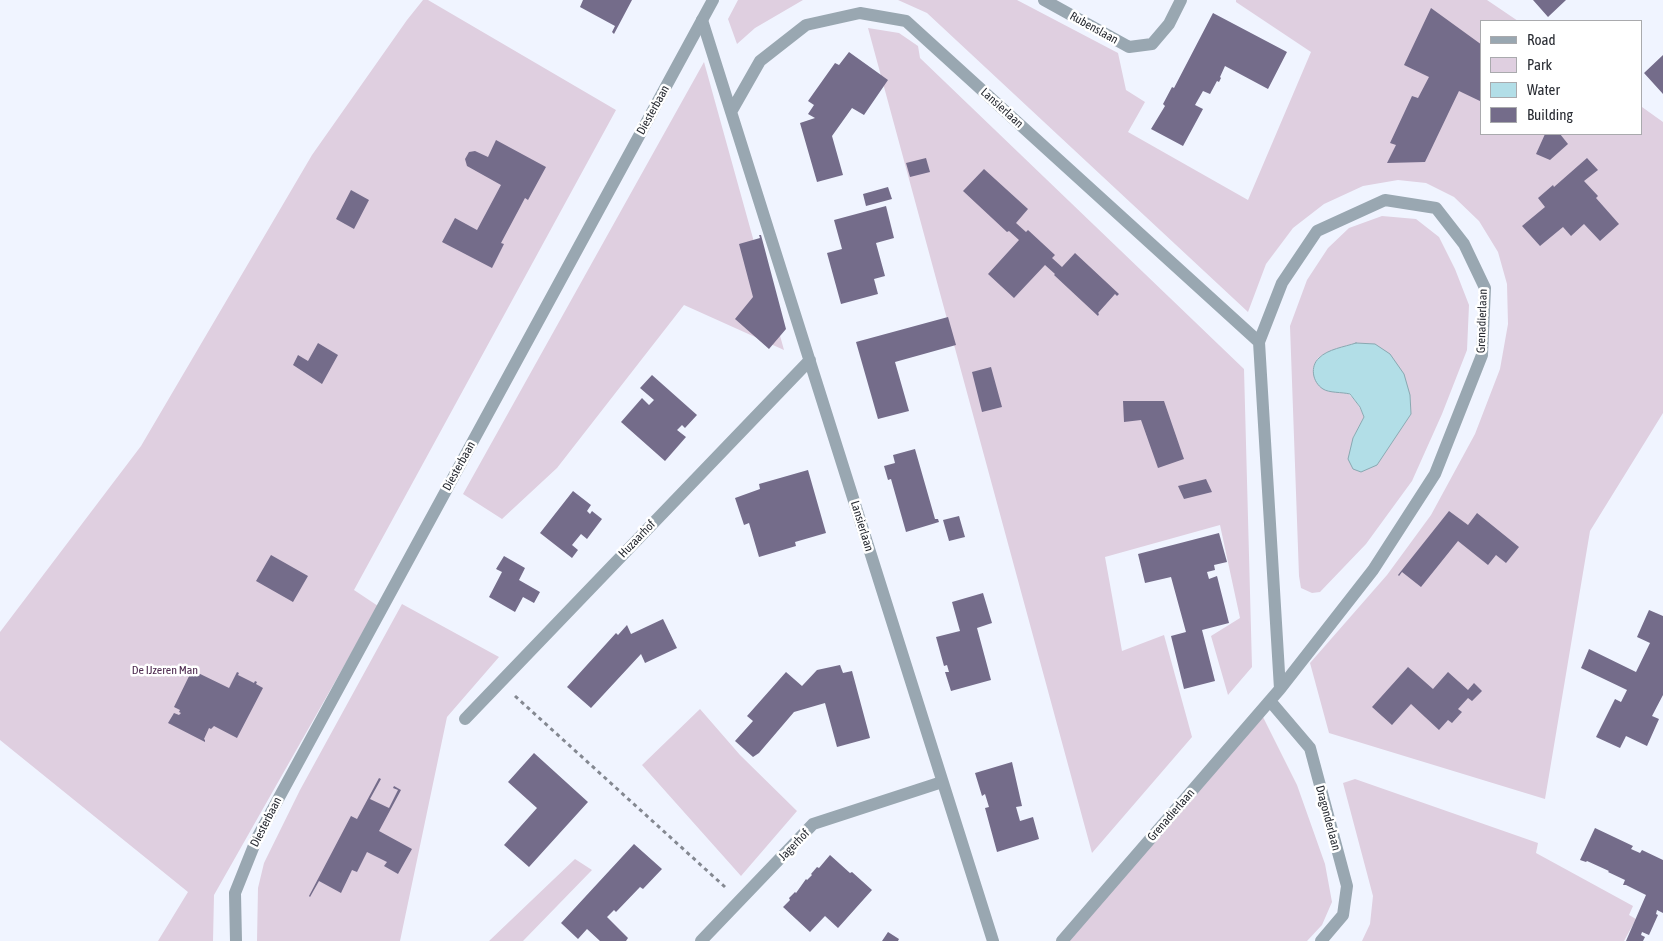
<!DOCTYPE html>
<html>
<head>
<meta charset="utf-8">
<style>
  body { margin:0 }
  #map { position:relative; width:1663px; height:941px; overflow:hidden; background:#f0f4ff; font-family:"Asap Condensed",sans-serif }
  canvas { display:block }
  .legend { position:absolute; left:1480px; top:20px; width:162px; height:115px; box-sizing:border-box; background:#fff; border:1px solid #a9aaad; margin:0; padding:6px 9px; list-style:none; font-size:15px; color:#282b32 }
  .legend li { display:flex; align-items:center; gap:10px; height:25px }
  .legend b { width:25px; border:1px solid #a9aaad }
</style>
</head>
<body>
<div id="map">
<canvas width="1663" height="941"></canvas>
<ul class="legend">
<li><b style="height:6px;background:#99a7b1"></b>Road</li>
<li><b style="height:14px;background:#dfcfe0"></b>Park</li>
<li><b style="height:14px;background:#b2dee7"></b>Water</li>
<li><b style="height:14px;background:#746c8a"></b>Building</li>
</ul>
</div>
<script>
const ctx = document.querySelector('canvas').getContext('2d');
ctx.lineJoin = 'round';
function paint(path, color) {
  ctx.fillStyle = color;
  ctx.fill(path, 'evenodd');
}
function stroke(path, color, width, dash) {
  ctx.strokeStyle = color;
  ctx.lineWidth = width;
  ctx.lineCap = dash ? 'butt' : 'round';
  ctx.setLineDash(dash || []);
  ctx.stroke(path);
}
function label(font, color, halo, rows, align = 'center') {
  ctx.font = font + ' "Asap Condensed",sans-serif';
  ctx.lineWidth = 5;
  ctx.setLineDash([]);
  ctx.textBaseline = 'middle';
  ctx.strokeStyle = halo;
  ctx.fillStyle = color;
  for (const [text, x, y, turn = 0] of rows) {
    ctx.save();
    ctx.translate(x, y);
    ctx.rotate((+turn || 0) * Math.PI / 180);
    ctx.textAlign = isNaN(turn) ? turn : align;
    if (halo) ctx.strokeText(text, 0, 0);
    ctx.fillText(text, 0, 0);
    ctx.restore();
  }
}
paint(new Path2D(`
  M423,0H428L616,110L354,590L378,606L214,895L213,941H158L188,892L0,740V632L141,446L312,155L407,20Z
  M738,0H803L755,28L737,44L728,19Z
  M898,0H1017L1118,53L1126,90L1145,102L1128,132L1248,200L1311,52L1236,2V0H1487L1518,21H1482V134H1642V107L1663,122V413L1590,531L1545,799L1329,733L1310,663L1387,575L1431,515L1475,434L1500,369L1508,324L1507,284L1498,252L1479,221L1454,197L1426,183L1398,180L1363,186L1324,204L1293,228L1266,264L1248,312L927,13Z
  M868,28L899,33L918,46L920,58L1244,369L1252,667L1228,695L1211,636L1240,618L1220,525L1105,557L1122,651L1164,635L1192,737L1092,853Z
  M704,62L784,350L684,305L557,468L502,519L463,494Z
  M1382,216L1416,219L1439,237L1455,269L1469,305L1467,350L1442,414L1412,481L1366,544L1320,592L1312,593L1301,588L1299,576L1290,326L1307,280L1328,248L1349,228ZM1328,352L1410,395L1411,414L1377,465L1353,438L1364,417C1356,393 1333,383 1313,370L1318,358Z
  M402,604L499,657L447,717L400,941H257L258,888L264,863L300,790Z
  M700,709L740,755L797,811L741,876L642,765Z
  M1263,717L1297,785L1325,864L1332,902L1322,925L1307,941H1064Z
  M1355,779L1538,843L1536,853L1633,906L1629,915L1636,919L1624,941H1362L1370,924L1373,896L1343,783Z
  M575,859L592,870L523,941H489Z`), '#dfcfe0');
const water = new Path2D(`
  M1356,343L1375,344L1390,354L1404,374L1410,395L1411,414L1377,465L1361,472L1353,469L1348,459L1353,438L1364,417L1360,407L1350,394C1342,392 1329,393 1323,389C1312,382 1310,366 1319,358C1328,349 1344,347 1356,343Z`);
paint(water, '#b2dee7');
stroke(water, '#89a8b1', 1);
paint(new Path2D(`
  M583,0H632L614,34L612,32L615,26L580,7Z
  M1533,0H1566L1548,17Z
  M1431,8L1482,45V102L1459,91L1425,162L1387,163L1396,145L1390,143L1412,96L1418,98L1429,77L1404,65Z
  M1213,13L1287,52L1268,89L1225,66L1220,77L1221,78L1219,82L1217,81L1210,94L1203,91L1195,105L1203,109L1183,146L1151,129L1165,106L1163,104L1172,87L1174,88Z
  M849,52L888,80L864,115L852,108L832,136L843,175L817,182L800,123L815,118L808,114L814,105L808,101L835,63L839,65Z
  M1663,55V94L1644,73Z
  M1545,134H1560L1568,144L1550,160L1536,154Z
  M496,140L546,167L528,200L525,198L501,243L504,244L492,268L442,242L455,218L477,230L501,185L467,166L465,159L469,152L475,151L488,157Z
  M926,158L930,172L910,177L906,163Z
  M1587,158L1598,170L1584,181L1598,196L1596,198L1619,224L1600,241L1584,224L1571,236L1563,227L1540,246L1522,226L1545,207L1538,198L1553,185L1554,187Z
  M984,169L1028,209L1016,223L1026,232L1028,230L1055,255L1052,258L1062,267L1075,253L1119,294L1117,296L1115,294L1098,313L1099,314L1098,316L1054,275L1055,274L1045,265L1014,298L988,274L1019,240L1009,231L1007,232L963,191Z
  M888,187L892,199L866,206L863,194Z
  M351,190L369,200L354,229L336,219Z
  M886,206L894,238L876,243L885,276L874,279L878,294L841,304L827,253L842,249L834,220Z
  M759,235H761L786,329L769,349L735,319L753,297L739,244L760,238Z
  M948,317L956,345L895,362L909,411L878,419L856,342Z
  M318,343L338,355L322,384L293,365L298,355L308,361Z
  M991,367L1002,407L982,412L972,372Z
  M652,375L697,415L685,428L682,425L677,430L686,437L665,461L621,422L642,398L649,405L654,400L640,388Z
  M1123,401H1164L1184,459L1158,468L1141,420L1124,422Z
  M915,449L935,519H938L939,522L906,532L891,479L888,480L884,466L895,463L893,455Z
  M808,470L826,533L795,542L796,546L759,557L749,523L744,525L735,498L760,489L759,484Z
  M1206,479L1212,492L1184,499L1178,486Z
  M573,491L591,505L587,511L590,514L592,511L602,519L587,539L581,534L572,545L578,550L572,558L540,533Z
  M1449,511L1468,525L1477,513L1519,547L1506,563L1496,555L1488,565L1458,541L1421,587L1402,572L1399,576L1398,575Z
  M959,516L965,537L949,541L943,520Z
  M1219,533L1227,562L1214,565L1215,570L1207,572L1209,579L1217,576L1229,623L1202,630L1215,681L1184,689L1171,636L1186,632L1171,577L1145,583L1138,554Z
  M271,555L308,576L293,602L256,581Z
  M504,556L525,568L519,580L540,592L534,603L523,597L515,612L489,597L502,572L496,569Z
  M983,593L992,623L977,628L991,680L951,691L945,672H949L947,665L944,666L936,637L960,631L952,602Z
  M1649,610L1663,616V695L1652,716L1659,719L1647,746L1626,736L1620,748L1596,737L1615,699L1621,702L1627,690L1581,668L1589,649L1636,672L1650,643L1637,637Z
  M663,619L677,648L645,663L641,654L591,708L567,687L616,633L618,635L627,625L631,634Z
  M840,665L843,673L852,671L870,738L837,747L825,703L794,712L759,753L753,757L735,741L753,721L747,716L786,672L802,686L817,670Z
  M1408,667L1433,689L1448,672L1468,690L1474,683L1482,691L1472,701L1468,698L1458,709L1462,712L1452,723L1448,720L1439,730L1411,704L1392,725L1372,707Z
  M192,670L229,688L237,672L239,673L238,675L254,683L255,681L257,682L256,684L263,688L237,738L214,726L211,729L209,728L204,739L205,740V742L168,723L174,713L179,715L181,713L179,712L180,710L174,707Z
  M534,753L588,802L529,867L504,845L537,808L508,782Z
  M1012,762L1022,806L1016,807L1020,821L1033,817L1039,839L997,852L985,808L989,807L985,794L982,796L975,773Z
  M379,778L381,779L370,799L389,808L398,790L393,788L394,786L401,790L379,831L412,849L398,874L384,866L387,862L367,852L357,872L352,870L341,893L319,881L310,897L309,896L351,816L357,819Z
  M1595,828L1633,846L1631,849L1640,853L1642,850L1663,860V913L1657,910L1656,914L1658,915L1649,935L1642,932L1641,935L1645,937L1643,941H1626L1646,895L1626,885H1623L1625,880L1608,872L1609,871L1587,861L1586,862L1580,860Z
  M634,844L662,869L643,889L640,887L616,912L614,910L607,917L628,938L626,941H600L587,929L578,939L561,923Z
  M830,855L850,873L852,872L872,890L838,928L825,916L810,932L783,907L790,900L789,898L795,892L796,893L806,879L807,880L812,875L811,874L817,867L819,868Z
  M888,932L899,939L898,941H882Z`), '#746c8a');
stroke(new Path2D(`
  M515,696L725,887`), '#848891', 3, [4, 4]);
stroke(new Path2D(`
  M1044,0L1129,47L1152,44L1169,24L1181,0
  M702,20L993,941
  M731,112L760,61L806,25L860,13L906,21L1259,342
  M1270,701L1310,748L1347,886L1343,915L1321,941
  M465,719L810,360
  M701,941L813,824L942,782
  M1062,941L1280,689L1373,570L1435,474L1482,355L1485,288L1464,244L1436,208L1385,200L1317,231L1282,283L1259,342L1280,689`), '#99a7b1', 12);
stroke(new Path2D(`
  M236,941L235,893L257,838L713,0`), '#99a7b1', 12);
label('12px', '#282b32', '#fff', [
  ["Rubenslaan",1094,28,29],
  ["Lansierlaan",1002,108,42],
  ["Diesterbaan",653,110,-61],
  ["Grenadierlaan",1482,321,-88],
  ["Diesterbaan",459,466,-61],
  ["Lansierlaan",862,526,73],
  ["Huzaarhof",637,539,-46],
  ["Grenadierlaan",1171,815,-49],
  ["Dragonderlaan",1328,818,75],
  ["Diesterbaan",266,822,-63],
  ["Jagerhof",794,845,-46]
]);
label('12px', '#4e2b50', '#fff', [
  ["De IJzeren Man",165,670]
]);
</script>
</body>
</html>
